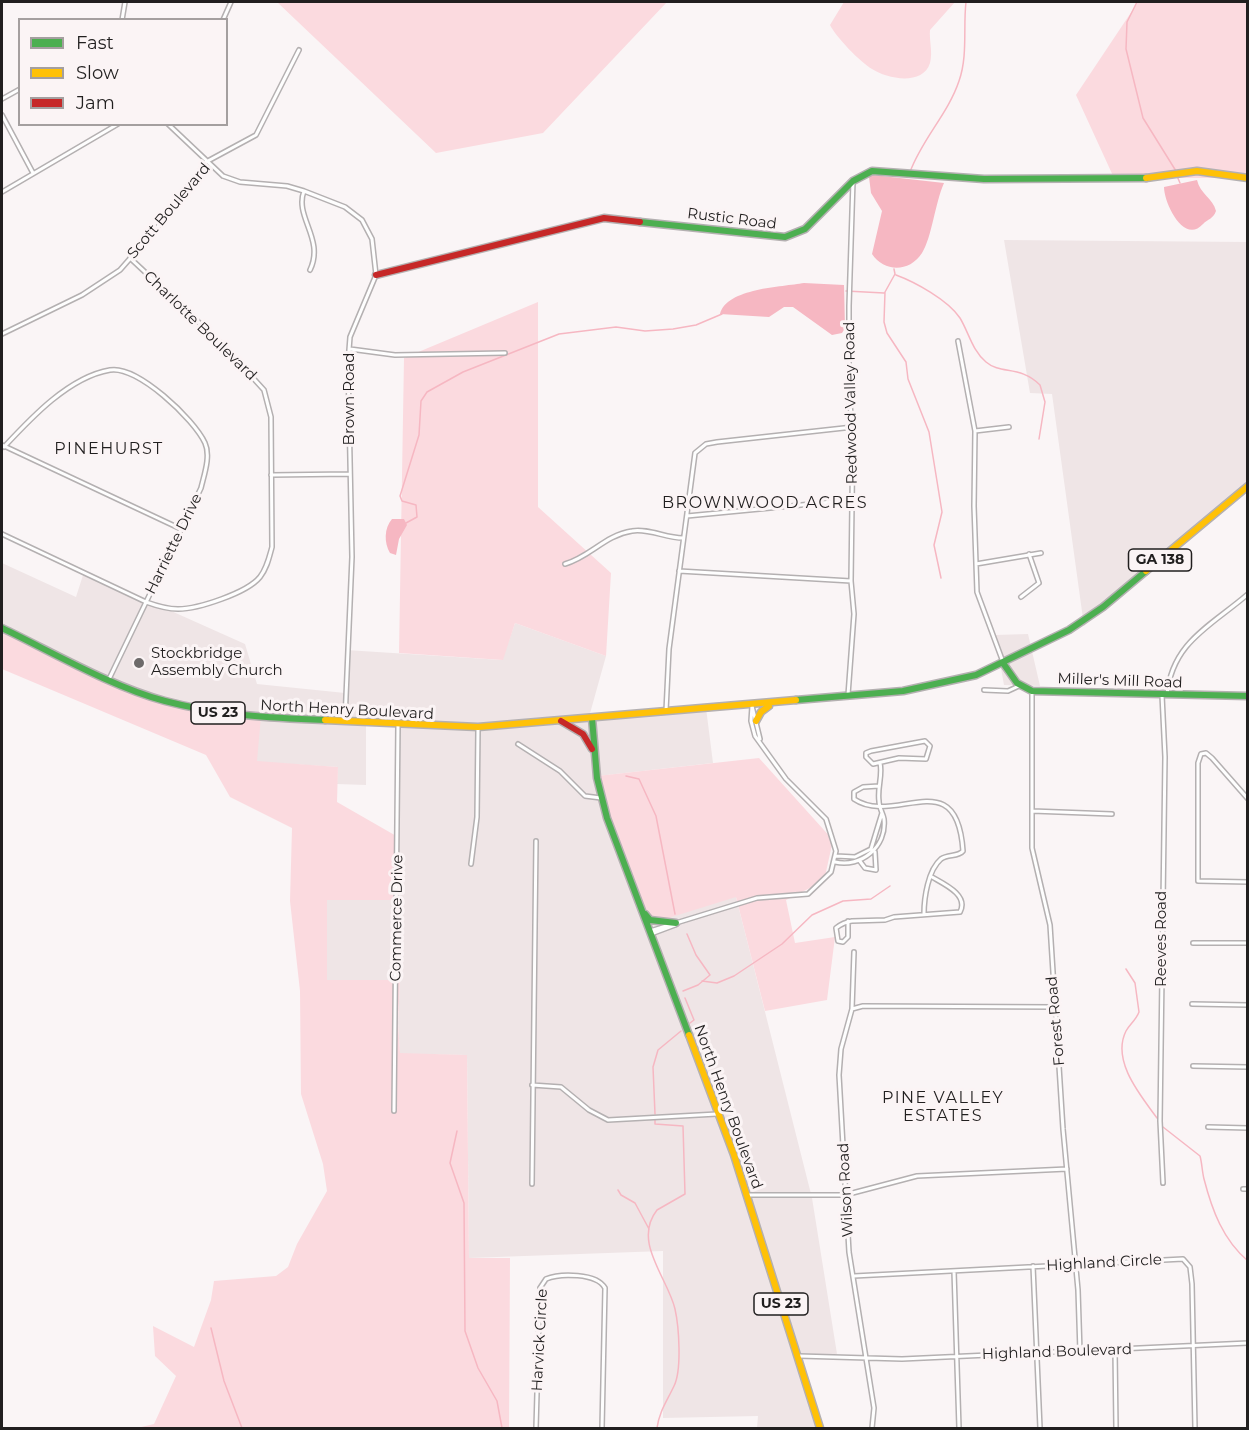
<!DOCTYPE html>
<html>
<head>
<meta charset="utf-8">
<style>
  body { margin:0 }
  #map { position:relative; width:1249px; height:1430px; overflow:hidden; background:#faf5f6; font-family:Montserrat,sans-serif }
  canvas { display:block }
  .frame { position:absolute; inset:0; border:3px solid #211f1f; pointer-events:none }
  .legend { position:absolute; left:18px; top:18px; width:210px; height:108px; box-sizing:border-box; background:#fbf4f5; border:2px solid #a49f9f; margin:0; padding:8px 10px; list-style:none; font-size:18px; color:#211f1f }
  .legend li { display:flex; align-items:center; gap:12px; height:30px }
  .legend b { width:30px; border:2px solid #a49f9f }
</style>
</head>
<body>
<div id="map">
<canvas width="1249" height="1430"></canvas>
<div class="frame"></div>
<ul class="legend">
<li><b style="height:8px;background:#4caf50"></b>Fast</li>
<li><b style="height:8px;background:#ffc107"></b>Slow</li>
<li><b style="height:8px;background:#c62828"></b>Jam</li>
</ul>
</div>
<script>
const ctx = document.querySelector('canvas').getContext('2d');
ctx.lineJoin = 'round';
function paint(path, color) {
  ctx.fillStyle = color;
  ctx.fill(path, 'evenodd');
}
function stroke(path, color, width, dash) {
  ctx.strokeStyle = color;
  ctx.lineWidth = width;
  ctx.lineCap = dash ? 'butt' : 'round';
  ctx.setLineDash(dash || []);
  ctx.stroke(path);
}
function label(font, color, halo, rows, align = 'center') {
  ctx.font = font + ' Montserrat,sans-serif';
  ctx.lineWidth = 6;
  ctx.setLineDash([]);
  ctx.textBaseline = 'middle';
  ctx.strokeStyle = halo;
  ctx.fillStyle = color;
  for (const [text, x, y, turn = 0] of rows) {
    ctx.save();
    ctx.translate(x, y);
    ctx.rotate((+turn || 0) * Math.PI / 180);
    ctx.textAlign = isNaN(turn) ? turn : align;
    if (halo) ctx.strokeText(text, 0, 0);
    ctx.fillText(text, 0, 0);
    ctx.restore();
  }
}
paint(new Path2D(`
  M1004,240L1247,242V485L1084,626L1052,394L1030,393Z
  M2,563L76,597L84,572L245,644L257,684L345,693L346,650L502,660L515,623L606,656L589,717L706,708L713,763L598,776L736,897L812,1198L837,1354L797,1360L819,1428H757L758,1416L663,1418V1251L469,1258L467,1055L400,1054L398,1023L400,980H327V900L396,899L400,771L398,726L366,725V785L337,784L338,767L257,762L221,715L114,684L2,630Z
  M1028,634L1040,686L1004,685L995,635Z`), '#efe5e6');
paint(new Path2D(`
  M277,2H667L543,133L436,153Z
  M844,2H955L930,30C929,40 933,52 930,63C923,86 887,79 872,69C860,62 836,37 830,25Z
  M1138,2H1247V178H1114L1076,95Z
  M538,302V507L611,573L606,656L515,623L503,660L399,653L404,358Z
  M2,630L114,684L187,708L261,716L257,761L338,767L337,802L398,837L396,900H327V980H400L398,1023L400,1053L467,1055L469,1258H510L509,1428H137L154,1424L176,1376L155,1356L153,1326L194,1347L211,1300L214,1281L276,1276L288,1267L297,1244L327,1191L323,1164L301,1094L300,991L290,901L292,828L230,797L206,755L2,669Z
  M759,758L833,840L824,881L786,900L795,943L835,937L827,1000L765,1011L736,897L646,925L613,834L597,776Z`), '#fbdadf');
paint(new Path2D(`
  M873,175L944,183C935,203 932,237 922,253C909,273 884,272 872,254L882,211L871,193L869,177Z
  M1197,180C1200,194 1213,198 1216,211C1213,219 1208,219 1203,224C1184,245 1164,203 1164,187Z
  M804,283L844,285L845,328L842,333L832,335L793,307H784L769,317L720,314C727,288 782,287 804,283Z
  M392,519H404L407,525L399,539L396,555L390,553C384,543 384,528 392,519Z`), '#f6b7c2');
stroke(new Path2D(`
  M1137,2L1127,22L1126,49L1143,118L1176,171
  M910,172C922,139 948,114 959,81C968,56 963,27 966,2
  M1177,176L1180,183
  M894,269L895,274L885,292L884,322L887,333L906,362L908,379L929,432L942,512L934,545L941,578
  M896,275C915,282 948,300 960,318C969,333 972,350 986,362C1001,375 1020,365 1040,385L1045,402L1039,439
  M846,291L884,293
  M406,523L417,517L416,505L402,501L400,496L419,435L421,401L427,392L463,372L559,334L616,327L645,331L673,329L696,325L722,314
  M626,776L639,779L656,816L675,914
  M1126,969L1135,983L1139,1012C1136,1020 1130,1024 1126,1031C1111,1061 1141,1096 1157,1118
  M702,981L717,983L734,976L782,944L812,915L843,901L871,899L890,886
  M683,991L698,985L710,975L696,955L687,934
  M685,998L694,1020L690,1023
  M655,1114L653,1067L658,1050L681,1031
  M655,1120V1124L683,1126L685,1194L657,1210C632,1242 668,1278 675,1309C679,1327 682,1370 674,1386C667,1401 659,1412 657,1428
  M1163,1127L1200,1156C1202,1163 1202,1171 1204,1179C1212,1210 1223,1240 1248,1261
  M457,1131L450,1163L464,1203L465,1331L478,1368L497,1401L502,1428
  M618,1190L621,1195L635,1203L649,1229
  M211,1328L224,1381L242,1428`), '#f6b7c2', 1.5);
const street = new Path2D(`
  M122,20L125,2
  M223,20L231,2
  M2,99L20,89
  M2,115L33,173
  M168,124L223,176L240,182L287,186L304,191L345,207L362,220L372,239L376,275L350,337L348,363L352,557L345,720
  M304,191C294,217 325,239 310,270
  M2,192L118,124
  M2,334L82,295L120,270L162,222L206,162L256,135L299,50
  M958,341L975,431L974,506L977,592L1003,662
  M350,349L395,355L505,353
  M975,431L1009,427
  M2,445L181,529
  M4,447C31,418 69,377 110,370C137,365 194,419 205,443C211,456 204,475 201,488L110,677
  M271,475L350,474
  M687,516L853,500
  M2,534L146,602C157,606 167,609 178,609C198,609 247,593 260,577C267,568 269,558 272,547L271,417L264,390L223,345L130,258
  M565,564C590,557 605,535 632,531C648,528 666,538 683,538
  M976,564L1041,553
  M679,571L851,581
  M1021,597L1039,583L1029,554
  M984,690L1008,691L1021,685
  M1032,691V848L1050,925L1063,1129L1078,1290L1080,1352
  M848,695L854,614L851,581L853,427L849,399V306L853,181
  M1162,695L1165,757L1160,1121L1163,1183
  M1167,695C1172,642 1211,626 1248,594
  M752,706L760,739
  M666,711L669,649L695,453L706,444L717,442L853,427
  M925,741L930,746L926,759L899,758L873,764L866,757V753L871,751Z
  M518,744L560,771L585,796L601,798
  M879,786L863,787L854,792V799C895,827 957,761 963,851C958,857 948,854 941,859C928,870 924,898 924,914
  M1248,799L1212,758L1206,753L1201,754L1198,763V881L1248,882
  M1032,811L1112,814
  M836,856L855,857L871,849L882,813
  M859,860L865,868L876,870L875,852
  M835,862C861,868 887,847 884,819C883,813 879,808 879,801C877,788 883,775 880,763
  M471,864L477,817L478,729
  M848,921V937L843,942L838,941L836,928C841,924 845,922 852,921L885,920L894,917L960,912C969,895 944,884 932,877
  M650,931L757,898L808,894L831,872L836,851L826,819L786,779L755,736L751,721L752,706
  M651,934L675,925
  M1193,943H1248
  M854,952L852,1009L841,1049L839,1075L849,1252L874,1408L872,1428
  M1192,1004L1248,1005
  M852,1009L863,1006L1054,1007
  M1193,1066L1248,1067
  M532,1085L561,1087L589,1110L608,1120L717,1114
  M394,1111L398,725
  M1208,1127L1248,1128
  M532,1184L536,841
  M1243,1189H1248
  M748,1195H845L917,1176L1067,1169
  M1033,1266L1040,1428
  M954,1271L959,1428
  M854,1276L1183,1259L1190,1267L1192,1284L1195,1428
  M1115,1350L1116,1428
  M799,1356L902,1359L1248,1343
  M536,1428L540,1288L546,1279C560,1273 597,1273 605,1288L602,1428`);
const fast = new Path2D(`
  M640,222L785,237L805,229L853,181L872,171L984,179L1146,178
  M2,628C52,652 112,687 165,701C217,715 271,718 325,720
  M1003,663L1017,683L1032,691L1248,696
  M796,700L903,691L976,675L1069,630L1103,607L1146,571
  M592,718L597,778L607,818L689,1035
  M645,914L650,920L676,923`);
const slow = new Path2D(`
  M1146,178L1197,171L1248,178
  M1146,571L1248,486
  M325,720L478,727L796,700
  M756,721L761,712L769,706
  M689,1035L734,1155L820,1428`);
const jam = new Path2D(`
  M376,275L604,218L640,222
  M561,721L583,734L592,749`);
stroke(street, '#b4b0b1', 6);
stroke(fast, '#b4b0b1', 9);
stroke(slow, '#b4b0b1', 9);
stroke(jam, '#b4b0b1', 9);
stroke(street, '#fefefe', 3);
stroke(fast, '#4caf50', 6);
stroke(slow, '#ffc107', 6);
stroke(jam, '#c62828', 6);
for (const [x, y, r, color] of [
  [139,663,6,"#6d6a6a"]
]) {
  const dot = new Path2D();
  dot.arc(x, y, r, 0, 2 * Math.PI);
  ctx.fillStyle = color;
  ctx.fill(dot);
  stroke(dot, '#fbf4f5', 2);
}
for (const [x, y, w] of [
  [1160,560,63],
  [218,713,54],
  [781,1304,54]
]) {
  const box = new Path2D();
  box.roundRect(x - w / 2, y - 11, w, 22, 4.5);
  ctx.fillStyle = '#fbf4f5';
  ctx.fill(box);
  stroke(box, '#211f1f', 1.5);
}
label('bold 14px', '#211f1f', null, [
  ["GA 138",1160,560],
  ["US 23",218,713],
  ["US 23",781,1304]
]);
label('15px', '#211f1f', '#fbf4f5', [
  ["Scott Boulevard",169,211,-50],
  ["Rustic Road",732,219,7],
  ["Charlotte Boulevard",200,326,44],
  ["Brown Road",350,399,-90],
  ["Redwood Valley Road",851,403,-91],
  ["Harriette Drive",174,544,-64],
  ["Miller's Mill Road",1120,681,2],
  ["North Henry Boulevard",347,710,3],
  ["Commerce Drive",397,918,-89],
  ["Reeves Road",1162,939,-90],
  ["Forest Road",1056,1021,-95],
  ["North Henry Boulevard",728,1107,70],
  ["Wilson Road",846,1190,-93],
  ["Highland Circle",1104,1263,-3],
  ["Harvick Circle",540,1340,-87],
  ["Highland Boulevard",1057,1352,-2]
]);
label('15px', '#211f1f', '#fbf4f5', [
  ["Stockbridge",151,654],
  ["Assembly Church",151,671]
], 'left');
ctx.letterSpacing = '1.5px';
label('16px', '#211f1f', '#fbf4f5', [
  ["PINEHURST",109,449],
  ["BROWNWOOD ACRES",765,503],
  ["PINE VALLEY",943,1098],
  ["ESTATES",943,1116]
]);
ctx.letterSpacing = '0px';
</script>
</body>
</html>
